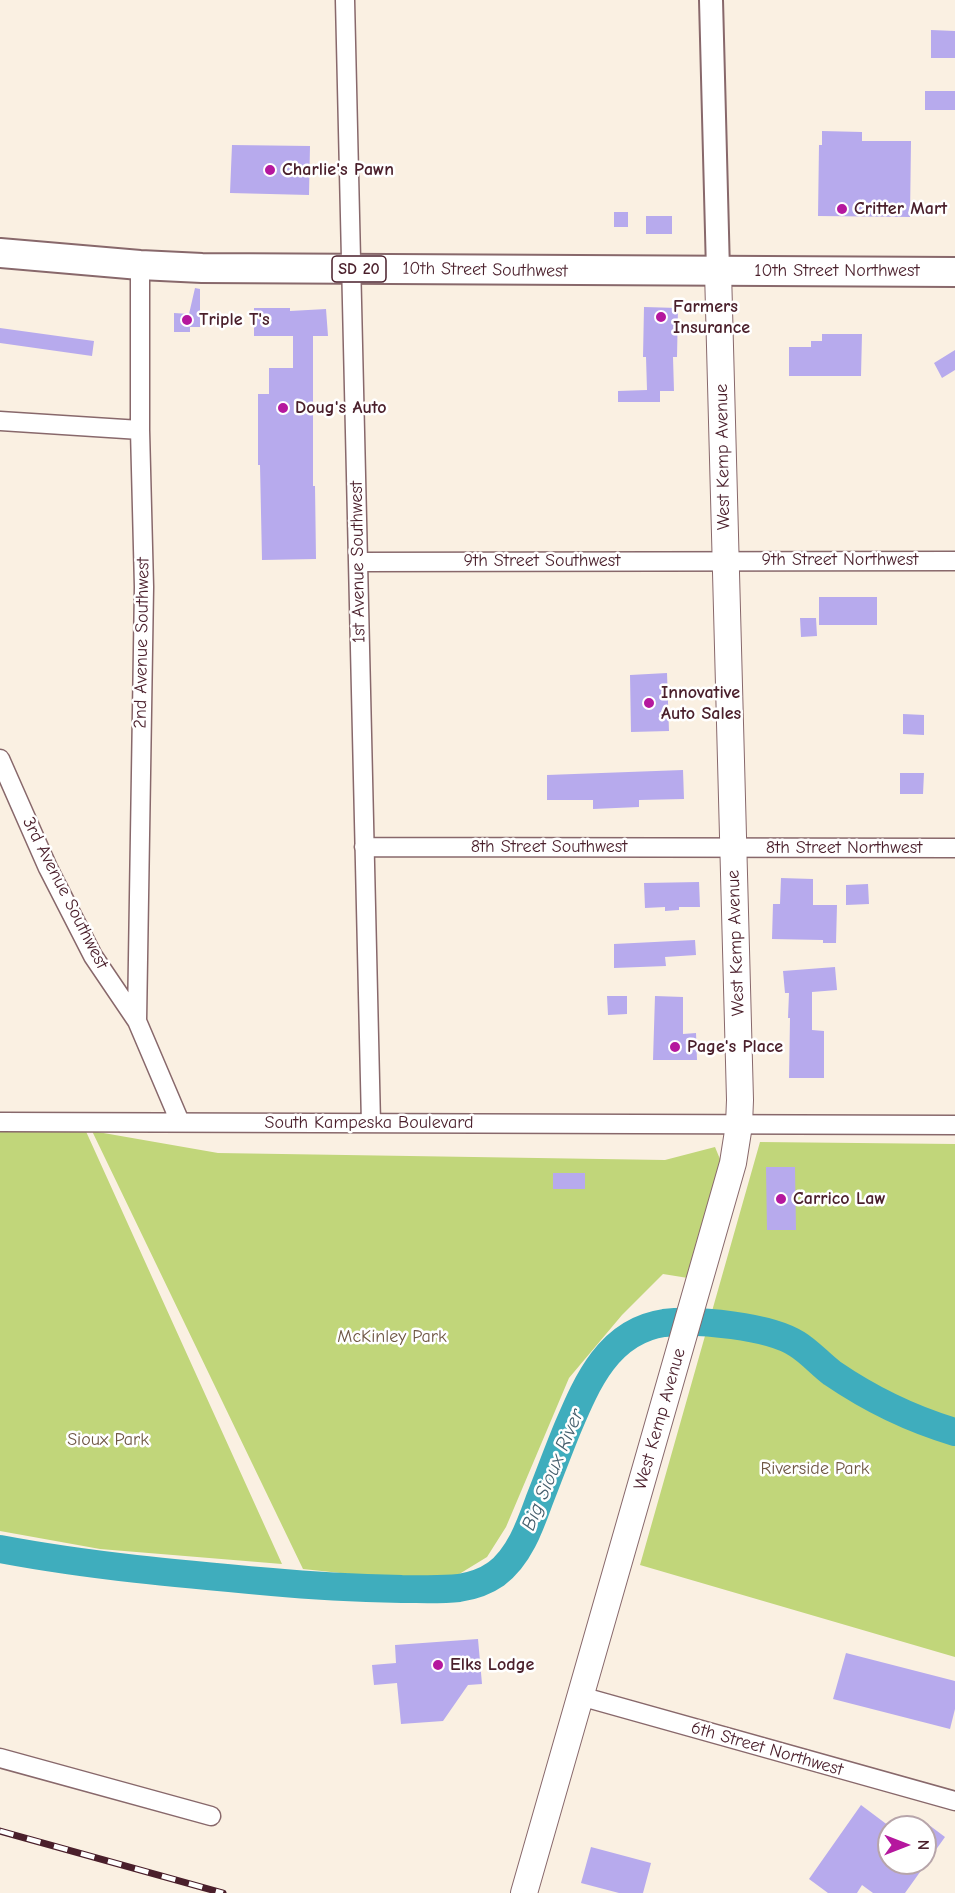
<!DOCTYPE html>
<html>
<head>
<meta charset="utf-8">
<style>
  body { margin:0 }
  #map { position:relative; width:955px; height:1893px; overflow:hidden; background:#faf0e2; font-family:"Comic Neue",sans-serif }
  canvas { display:block }
  .north { position:absolute; left:877px; top:1815px; width:60px; height:60px; box-sizing:border-box; background:#fff; border:2px solid #b7a5aa; border-radius:50%; rotate:90deg; font-size:16px; font-weight:700; line-height:24px; text-align:center; color:#4a1f2b }
  .north::after { content:''; display:block; margin:auto; width:21px; height:27px; background:#b5179e; clip-path:polygon(50% 0,100% 100%,50% 72%,0 100%) }
</style>
</head>
<body>
<div id="map">
<canvas width="955" height="1893"></canvas>
<div class="north">N</div>
</div>
<script>
const ctx = document.querySelector('canvas').getContext('2d');
ctx.lineJoin = 'round';
function paint(path, color) {
  ctx.fillStyle = color;
  ctx.fill(path, 'evenodd');
}
function stroke(path, color, width, dash) {
  ctx.strokeStyle = color;
  ctx.lineWidth = width;
  ctx.lineCap = dash ? 'butt' : 'round';
  ctx.setLineDash(dash || []);
  ctx.stroke(path);
}
function label(font, color, halo, rows, align = 'center') {
  ctx.font = font + ' "Comic Neue",sans-serif';
  ctx.lineWidth = 5;
  ctx.setLineDash([]);
  ctx.textBaseline = 'middle';
  ctx.strokeStyle = halo;
  ctx.fillStyle = color;
  for (const [text, x, y, turn = 0] of rows) {
    ctx.save();
    ctx.translate(x, y);
    ctx.rotate((+turn || 0) * Math.PI / 180);
    ctx.textAlign = isNaN(turn) ? turn : align;
    if (halo) ctx.strokeText(text, 0, 0);
    ctx.fillText(text, 0, 0);
    ctx.restore();
  }
}
paint(new Path2D(`
  M0,1127H84L282,1564L100,1549L0,1531Z
  M92,1131L218,1153L665,1160L715,1147L722,1164L688,1278L663,1274L622,1315L569,1378L506,1527L487,1557L456,1576L434,1583L303,1569Z
  M760,1142L955,1144V1657L640,1565Z`), '#c1d67a');
stroke(new Path2D(`
  M0,1549C90,1566 181,1574 272,1582C315,1586 358,1588 402,1589C421,1589 441,1590 459,1588C472,1586 486,1581 496,1574C519,1557 530,1526 539,1501C549,1476 558,1451 568,1427C587,1382 609,1331 664,1323C697,1319 769,1326 797,1344C810,1352 820,1364 832,1373C870,1399 911,1419 955,1432`), '#3fadbd', 28);
paint(new Path2D(`
  M931,30L955,31V58H931Z
  M925,91H955V110H925Z
  M822,131L862,132V141H911L910,217L818,216L819,145H822Z
  M232,145L310,146L309,195L230,193Z
  M614,212H628V227H614Z
  M646,216H672V234H646Z
  M195,288L200,289V327H190V332H174V313L189,314Z
  M644,307L678,308L677,357H673L674,391H660V402H618V391L647,390L646,357H643Z
  M254,308H290V311L326,309L328,336H313V486H315L316,559L262,560L260,465H258V394H269V368H293V336H254Z
  M0,328L94,341L92,356L0,343Z
  M822,334H862L861,376H789V347H811V341H822Z
  M955,350V370L942,378L934,363Z
  M819,597H877V625H819Z
  M800,618H816L817,636L801,637Z
  M667,673L669,731L631,732L630,675Z
  M903,714L924,715V735L903,734Z
  M683,770L684,799L639,800V807L593,809V800H547V775Z
  M900,773H924L923,794H900Z
  M781,878L813,879V905H837L836,943H823V940L772,939L773,904H780Z
  M699,882L700,907H679V910L665,911V907L645,908L644,883Z
  M868,884L869,904L846,905V885Z
  M695,940L696,955L665,957L666,966L614,968V944Z
  M835,967L837,990L812,992V1030L824,1031V1078H789L790,1018H788L789,993H785L783,971Z
  M607,996H627V1014L608,1015Z
  M655,996L683,997V1034L696,1033L697,1060H653Z
  M766,1167H795L796,1230H767Z
  M553,1173H585V1189H553Z
  M478,1639L482,1684L468,1685L443,1721L401,1724L397,1683L374,1685L372,1665L396,1663L395,1645Z
  M846,1653L955,1681V1709L950,1729L833,1699Z
  M861,1805L889,1826V1863H925V1822L945,1837L905,1893H873L862,1885L857,1893H828L809,1879Z
  M591,1847L651,1863L643,1893H619L581,1883Z`), '#b7aaed');
const minor = new Path2D(`
  M345,0L371,1123
  M0,421L140,430
  M358,562L955,561
  M0,759L48,868L93,956L137,1021L180,1122
  M364,847L955,848
  M137,1021L144,587L140,430V265
  M0,1122L955,1125
  M580,1696L955,1801
  M0,1758L211,1816`);
const tertiary = new Path2D(`
  M711,0L718,271`);
const secondary = new Path2D(`
  M524,1893L733,1163L739,1125L740,1100L718,271`);
const primary = new Path2D(`
  M0,253L140,265L202,268L955,272`);
stroke(minor, '#88686b', 21);
stroke(tertiary, '#88686b', 26);
stroke(secondary, '#88686b', 28);
stroke(primary, '#88686b', 32);
stroke(minor, '#fff', 18);
stroke(tertiary, '#fff', 22);
stroke(secondary, '#fff', 26);
stroke(primary, '#fff', 28);
const rail = new Path2D(`
  M0,1831L223,1893`);
stroke(rail, '#4a1f2b', 7);
stroke(rail, '#fff', 4.5, [14]);
for (const [x, y, r, color] of [
  [270,170,6,"#b5179e"],
  [842,209,6,"#b5179e"],
  [661,317,6,"#b5179e"],
  [187,320,6,"#b5179e"],
  [283,408,6,"#b5179e"],
  [649,703,6,"#b5179e"],
  [675,1047,6,"#b5179e"],
  [781,1199,6,"#b5179e"],
  [438,1665,6,"#b5179e"]
]) {
  const dot = new Path2D();
  dot.arc(x, y, r, 0, 2 * Math.PI);
  ctx.fillStyle = color;
  ctx.fill(dot);
  stroke(dot, '#fff', 2);
}
for (const [x, y, w] of [
  [359,269,54]
]) {
  const box = new Path2D();
  box.roundRect(x - w / 2, y - 13, w, 26, 4.5);
  ctx.fillStyle = '#fff';
  ctx.fill(box);
  stroke(box, '#4a1f2b', 1.5);
}
label('bold 16px', '#4a1f2b', null, [
  ["SD 20",359,269]
]);
label('bold 18px', '#4a1f2b', '#fff', [
  ["Charlie's Pawn",282,170],
  ["Critter Mart",854,209],
  ["Farmers",673,307],
  ["Insurance",673,328],
  ["Triple T's",199,320],
  ["Doug's Auto",295,408],
  ["Innovative",661,693],
  ["Auto Sales",661,714],
  ["Page's Place",687,1047],
  ["Carrico Law",793,1199],
  ["Elks Lodge",450,1665]
], 'left');
label('18px', '#4a1f2b', '#fff', [
  ["10th Street Southwest",485,270,1],
  ["10th Street Northwest",837,271],
  ["West Kemp Avenue",723,457,-91],
  ["9th Street Northwest",840,560],
  ["9th Street Southwest",542,561],
  ["1st Avenue Southwest",358,562,-91],
  ["2nd Avenue Southwest",142,643,-89],
  ["8th Street Southwest",549,847],
  ["8th Street Northwest",844,848],
  ["3rd Avenue Southwest",65,893,63],
  ["West Kemp Avenue",736,943,-92],
  ["South Kampeska Boulevard",369,1123],
  ["West Kemp Avenue",660,1419,-74],
  ["6th Street Northwest",767,1749,16]
]);
label('18px', '#6e5643', '#fff', [
  ["McKinley Park",392,1337],
  ["Sioux Park",108,1440],
  ["Riverside Park",815,1469]
]);
label('italic 20px', '#455f6d', '#fff', [
  ["Big Sioux River",553,1470,-67]
]);
</script>
</body>
</html>
